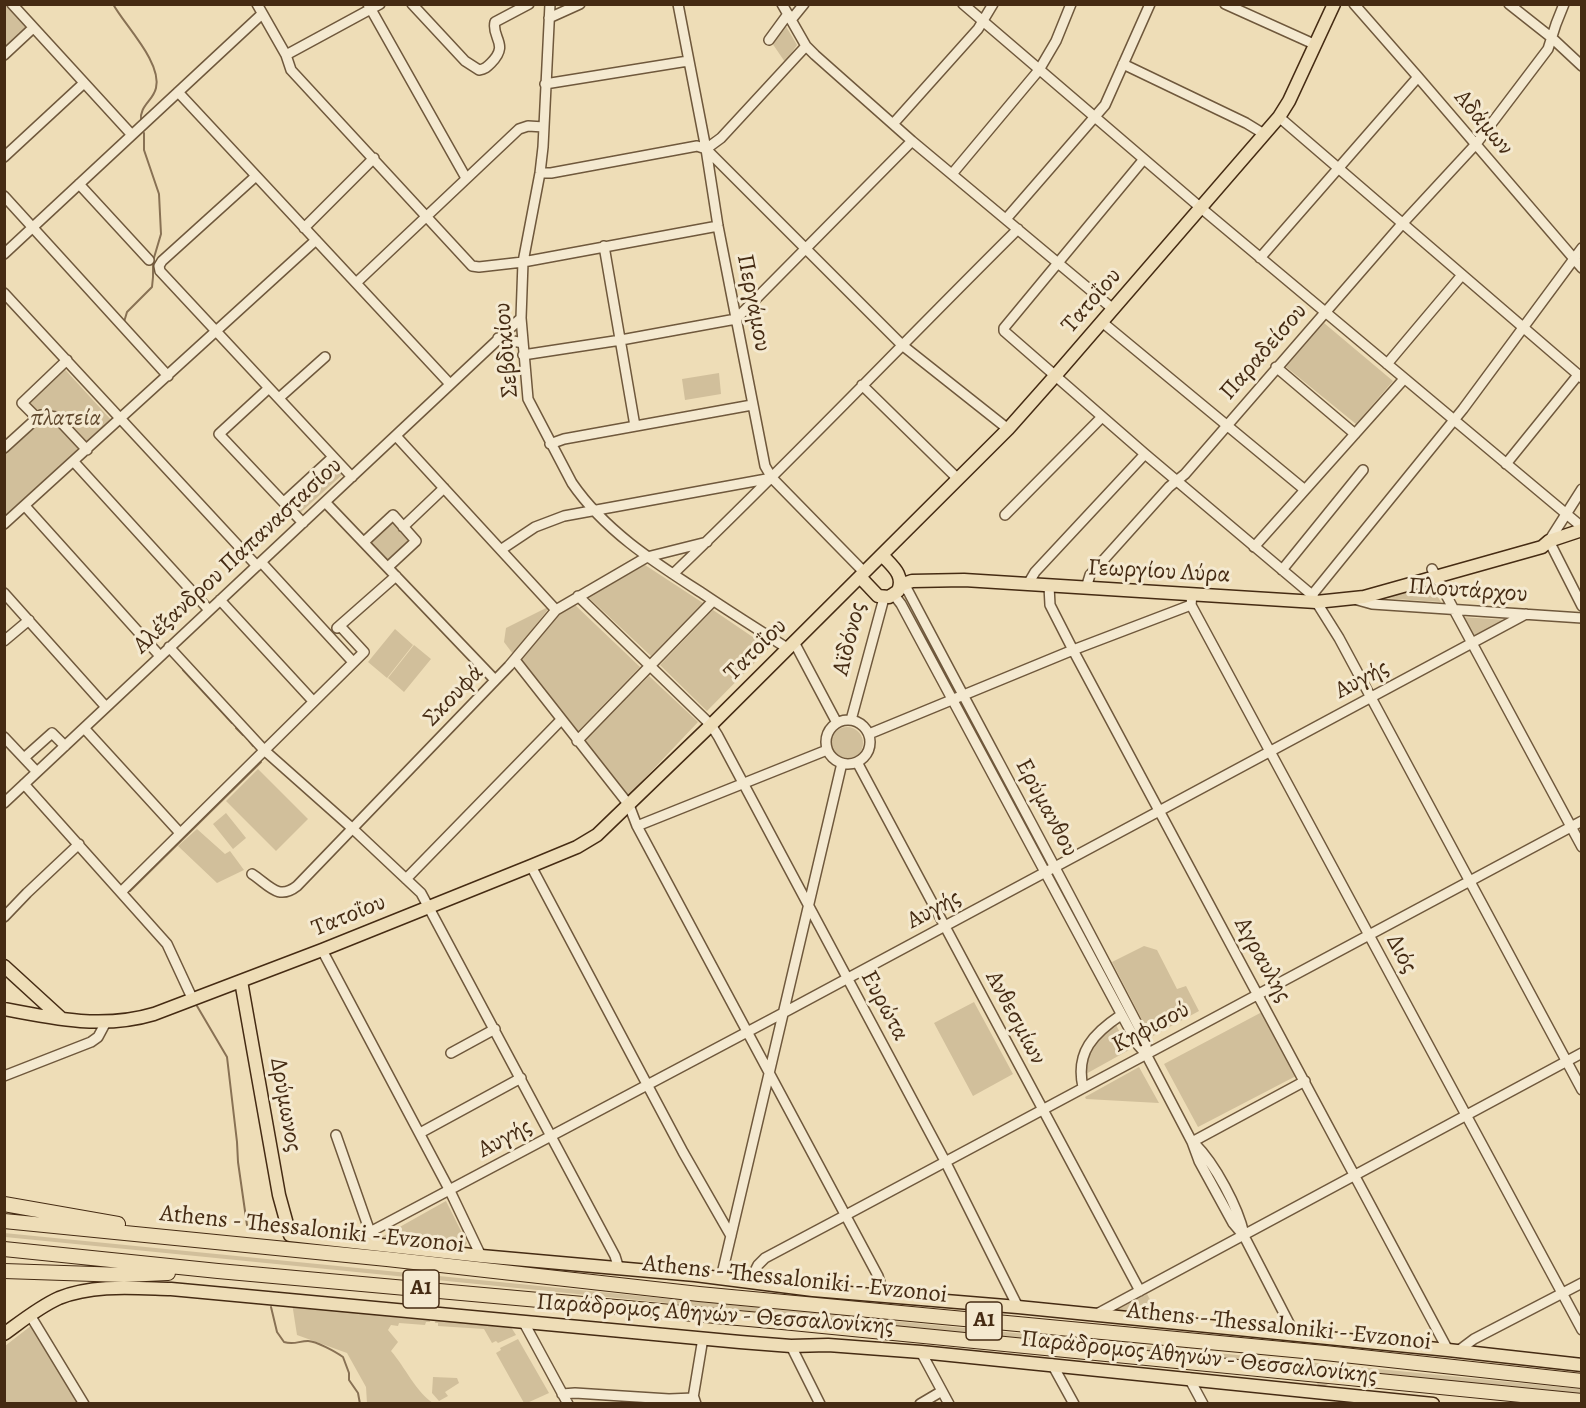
<!DOCTYPE html>
<html>
<head>
<meta charset="utf-8">
<style>
  body { margin:0 }
  #map { position:relative; width:1586px; height:1408px; overflow:hidden; background:#eeddb7; font-family:Alegreya,serif }
  canvas { display:block }
  .frame { position:absolute; inset:0; border:6px solid #452b13; pointer-events:none }
</style>
</head>
<body>
<div id="map">
<canvas width="1586" height="1408"></canvas>
<div class="frame"></div>
</div>
<script>
const ctx = document.querySelector('canvas').getContext('2d');
ctx.lineJoin = 'round';
function paint(path, color) {
  ctx.fillStyle = color;
  ctx.fill(path, 'evenodd');
}
function stroke(path, color, width, dash) {
  ctx.strokeStyle = color;
  ctx.lineWidth = width;
  ctx.lineCap = dash ? 'butt' : 'round';
  ctx.setLineDash(dash || []);
  ctx.stroke(path);
}
function label(font, color, halo, rows, align = 'center') {
  ctx.font = font + ' Alegreya,serif';
  ctx.lineWidth = 6;
  ctx.setLineDash([]);
  ctx.textBaseline = 'middle';
  ctx.strokeStyle = halo;
  ctx.fillStyle = color;
  for (const [text, x, y, turn = 0] of rows) {
    ctx.save();
    ctx.translate(x, y);
    ctx.rotate((+turn || 0) * Math.PI / 180);
    ctx.textAlign = isNaN(turn) ? turn : align;
    if (halo) ctx.strokeText(text, 0, 0);
    ctx.fillText(text, 0, 0);
    ctx.restore();
  }
}
paint(new Path2D(`
  M5,4L28,28L5,50L4,5Z
  M784,23L797,45L785,62L772,43Z
  M1324,323L1393,381L1356,424L1286,367Z
  M59,363L113,422L5,520V451L34,424L16,404Z
  M719,373L721,394L685,400L682,379Z
  M332,461L344,473L299,514L288,502Z
  M393,518L413,540L389,563L369,542Z
  M645,565L703,603L651,656L588,597Z
  M1430,585L1441,602L1382,598Z
  M574,604L640,667L576,733L520,660L558,613Z
  M548,607L549,608L513,654L504,642L506,628Z
  M713,610L769,648L707,711L660,665Z
  M1461,617L1508,620L1473,642Z
  M395,629L413,645L387,678L368,662Z
  M414,645L431,659L404,692L388,678Z
  M649,676L698,722L627,797L584,742Z
  M831 743a16 16 0 1 1 32 0a16 16 0 1 1-32 0Z
  M258,769L308,819L276,851L226,801Z
  M226,813L246,838L233,849L213,824Z
  M197,829L225,854L230,851L244,870L217,883L178,846Z
  M1144,946L1157,950L1177,989L1186,986L1199,1011L1151,1037L1112,962Z
  M974,1002L1013,1074L973,1096L934,1023Z
  M1262,1012L1296,1076L1198,1127L1164,1064Z
  M1115,1023L1129,1050L1084,1075C1086,1047 1096,1041 1115,1023Z
  M1139,1067L1159,1103L1086,1099L1085,1097Z
  M446,1201L467,1243L465,1246L380,1238Z
  M4,1233L1581,1389V1394L5,1237Z
  M1147,1294L1158,1314L1117,1310Z
  M292,1303L431,1316L430,1322H426L425,1325L399,1323L398,1326L391,1325L388,1330L398,1342L391,1351C405,1367 416,1392 433,1403H367L366,1387L347,1353L297,1335Z
  M436,1317L509,1324L516,1335L498,1343L496,1341L492,1343L484,1329L438,1326V1323H435Z
  M32,1325L80,1403L5,1404V1346Z
  M518,1339L549,1393L527,1403H524L496,1353L501,1350L500,1348Z
  M433,1377L457,1378L459,1383L445,1392L448,1396L439,1401L432,1393Z`), '#d1bf9b');
stroke(new Path2D(`
  M113,4C125,26 162,62 156,88C153,101 139,106 141,121
  M124,322L127,312L152,287L153,277V261L161,234L159,194L144,150V133
  M183,670L232,723
  M236,728L243,735
  M249,741L253,746
  M130,891L261,762
  M197,1006L227,1057L237,1142L238,1162L247,1225
  M271,1307L277,1332L284,1342C294,1345 299,1341 308,1341C316,1341 336,1352 343,1357L349,1373V1380L358,1393L360,1404`), '#887154', 2);
stroke(new Path2D(`
  M1294,1331L1329,1396`), '#ccb996', 9, [9, 4.5]);
const minor = new Path2D(`
  M12,4L132,135
  M257,4L286,55L291,70L472,266L479,267L523,262L718,226
  M368,4L466,178
  M412,4L465,61L479,70C485,69 487,67 491,63C510,44 491,38 495,22L529,4
  M550,4L543,147L540,173L523,262L521,318L528,399L572,483C605,531 654,562 702,593C730,612 759,630 787,648
  M678,4L706,149L718,226L765,466L772,478L864,572
  M782,4L806,46L815,55L912,141L1113,309
  M963,4L1201,208L1582,527
  M1225,4L1316,45
  M1354,4L1418,77L1582,268
  M1509,4L1552,38L1582,66
  M549,18L580,4
  M791,20L804,4
  M769,40L788,14
  M4,55L33,28
  M286,55L380,4
  M1123,64L1246,123L1264,134
  M545,84L688,61
  M178,92L450,384
  M1279,117L1582,378
  M893,124L978,29L993,4
  M706,149L721,138L806,46
  M4,157L84,83
  M1144,159L1004,328V331L1145,454L1312,595L1339,638L1582,1090
  M540,173H551L697,146L706,149L902,345L1008,429
  M952,174L1039,70L1056,41L1071,4
  M256,176L162,261L159,266L160,271L352,477
  M79,184L149,260
  M4,196L168,376
  M1006,219L1105,105L1150,4
  M304,228L374,158
  M604,246L635,426
  M4,254L262,14
  M1260,258L1418,77
  M356,283L519,129L528,126L544,127
  M4,293L257,566
  M1102,322L1305,490
  M498,338L523,343
  M523,355L621,340L736,319L912,141
  M1387,364L1462,275
  M1276,367L1355,434
  M862,385L958,479
  M269,388L219,434L303,523
  M279,398L325,357
  M37,418L41,415L56,417L87,450
  M396,436L556,610
  M550,444L564,439L752,405
  M4,448L37,418L22,403L67,360
  M74,462L209,610
  M1506,464L1578,375
  M1582,489L1549,541L1582,606
  M284,502L333,457
  M325,502L495,680
  M25,506L160,656
  M1005,515L1102,417
  M4,524L316,240
  M403,527L444,488
  M364,542L393,515L416,541L388,567
  M1254,547L1404,379
  M502,549L535,527L564,516L772,478
  M261,562L353,662
  M1432,569L1582,847
  M1282,570L1363,470
  M673,574C790,462 902,344 1018,229
  M1028,584L1035,572L1145,454
  M901,585L908,591C987,741 1068,890 1146,1041V1054
  M1049,586L1050,605L1073,650L1448,1350
  M1086,588L1090,575L1169,487L1185,474L1402,224L1476,144L1548,49L1556,24L1564,4
  M4,593L106,707
  M1192,594L1191,605L1582,1330
  M894,595L901,604L1138,1045L1146,1054L1192,1142L1199,1161L1233,1223L1244,1236L1291,1327
  M1312,595L1463,409L1582,248
  M578,596L711,725L718,736L945,1161L1018,1307
  M1354,599L1372,604L1582,618
  M220,600L313,701
  M337,628L396,576
  M4,641L29,620
  M794,642L837,723
  M169,647L264,750L353,829L421,893L615,1256L619,1269
  M515,660L629,805L637,826L878,1276L884,1296
  M851,720L884,598
  M826 742a22 22 0 1 1 44 0a22 22 0 1 1-44 0Z
  M84,728L180,833
  M869,734L1073,650L1191,605
  M4,737L37,772
  M577,741L713,601
  M24,758L52,733L65,746
  M857,762L1140,1291
  M24,784L167,944L193,1000
  M4,803L521,318
  M637,826L827,750
  M531,866L683,1152L731,1236
  M252,874C269,885 278,901 297,886L509,666L556,610L647,557L707,542
  M406,879L561,720
  M121,892L364,652L340,626
  M4,917L27,893L79,844
  M322,950L450,1191L481,1256
  M451,1053L495,1029
  M4,1076L91,1042L98,1037L106,1022
  M1083,1087C1075,1052 1094,1033 1121,1015
  M420,1133L521,1078
  M336,1135L370,1232
  M1192,1142L1305,1081
  M1195,1144C1215,1164 1238,1207 1244,1234
  M370,1244V1232L783,1013L1526,614
  M721,1278L842,763
  M750,1281L758,1265L765,1258L846,1215L1582,821
  M30,1315L84,1404
  M1095,1315L1582,1053
  M523,1321L568,1404
  M791,1346L820,1404
  M1458,1351L1474,1339L1582,1283
  M921,1352L949,1404
  M1052,1364L1074,1404
  M1189,1378L1203,1404
  M562,1394L575,1393L669,1399L694,1398L696,1404
  M692,1404L703,1338
  M920,1404L942,1391`);
const major = new Path2D(`
  M860,577L878,596L889,597L898,591C905,575 892,566 882,555
  M901,585L912,581L964,580L1316,602L1364,597L1542,547L1549,541L1582,530
  M4,966L62,1019
  M241,981L279,1195L290,1235L481,1256L695,1275L813,1290L1018,1307L1448,1350L1582,1365
  M4,1009C55,1019 104,1029 154,1014L322,950L531,866L577,847L597,835L711,725L1008,429L1055,376L1279,117L1289,101L1334,4
  M4,1334C22,1321 39,1307 59,1298C94,1284 134,1288 171,1289L740,1342L791,1346L828,1345L921,1352L1433,1404`);
const highway = new Path2D(`
  M4,1204L118,1224
  M4,1221L387,1259L699,1294L1325,1353L1582,1381
  M4,1249L218,1271L782,1322L1582,1401
  M4,1271L124,1275L168,1273`);
stroke(minor, '#6f583c', 12);
stroke(major, '#452b13', 15);
stroke(highway, '#452b13', 16);
stroke(minor, '#f4e9d0', 9);
stroke(major, '#eeddb7', 12);
stroke(highway, '#eeddb7', 14);
for (const [x, y, w] of [
  [421,1289,36],
  [984,1321,36]
]) {
  const box = new Path2D();
  box.roundRect(x - w / 2, y - 19, w, 38, 4.5);
  ctx.fillStyle = '#f4e9d0';
  ctx.fill(box);
  stroke(box, '#452b13', 1.5);
}
label('bold 22px', '#452b13', null, [
  ["Α1",421,1289],
  ["Α1",984,1321]
]);
label('24px', '#452b13', '#f4e9d0', [
  ["Αδάμων",1483,123,50],
  ["Τατοΐου",1092,301,-49],
  ["Περγάμου",753,303,79],
  ["Σεβδικίου",507,350,-95],
  ["Παραδείσου",1264,352,-49],
  ["Αλέξανδρου Παπαναστασίου",238,556,-43],
  ["Γεωργίου Λύρα",1159,572,3],
  ["Πλουτάρχου",1468,591,4],
  ["Αϊδόνος",850,639,-76],
  ["Τατοΐου",756,650,-45],
  ["Αυγής",1362,680,-28],
  ["Σκουφά",454,696,-46],
  ["Ερύμανθου",1046,808,62],
  ["Αυγής",934,910,-28],
  ["Τατοΐου",349,916,-22],
  ["Διός",1401,954,62],
  ["Αγραυλης",1262,960,61],
  ["Ευρώτα",884,1006,62],
  ["Ανθεσμίων",1015,1018,62],
  ["Κηφισού",1151,1028,-28],
  ["Δρύμωνος",285,1105,80],
  ["Αυγής",505,1139,-28],
  ["Athens - Thessaloniki - Evzonoi",312,1230,6],
  ["Athens - Thessaloniki - Evzonoi",795,1280,6],
  ["Παράδρομος Αθηνών - Θεσσαλονίκης",715,1315,4],
  ["Athens - Thessaloniki - Evzonoi",1279,1327,6],
  ["Παράδρομος Αθηνών - Θεσσαλονίκης",1199,1358,6]
]);
label('italic 24px', '#61492e', '#f4e9d0', [
  ["πλατεία",66,419]
]);
</script>
</body>
</html>
